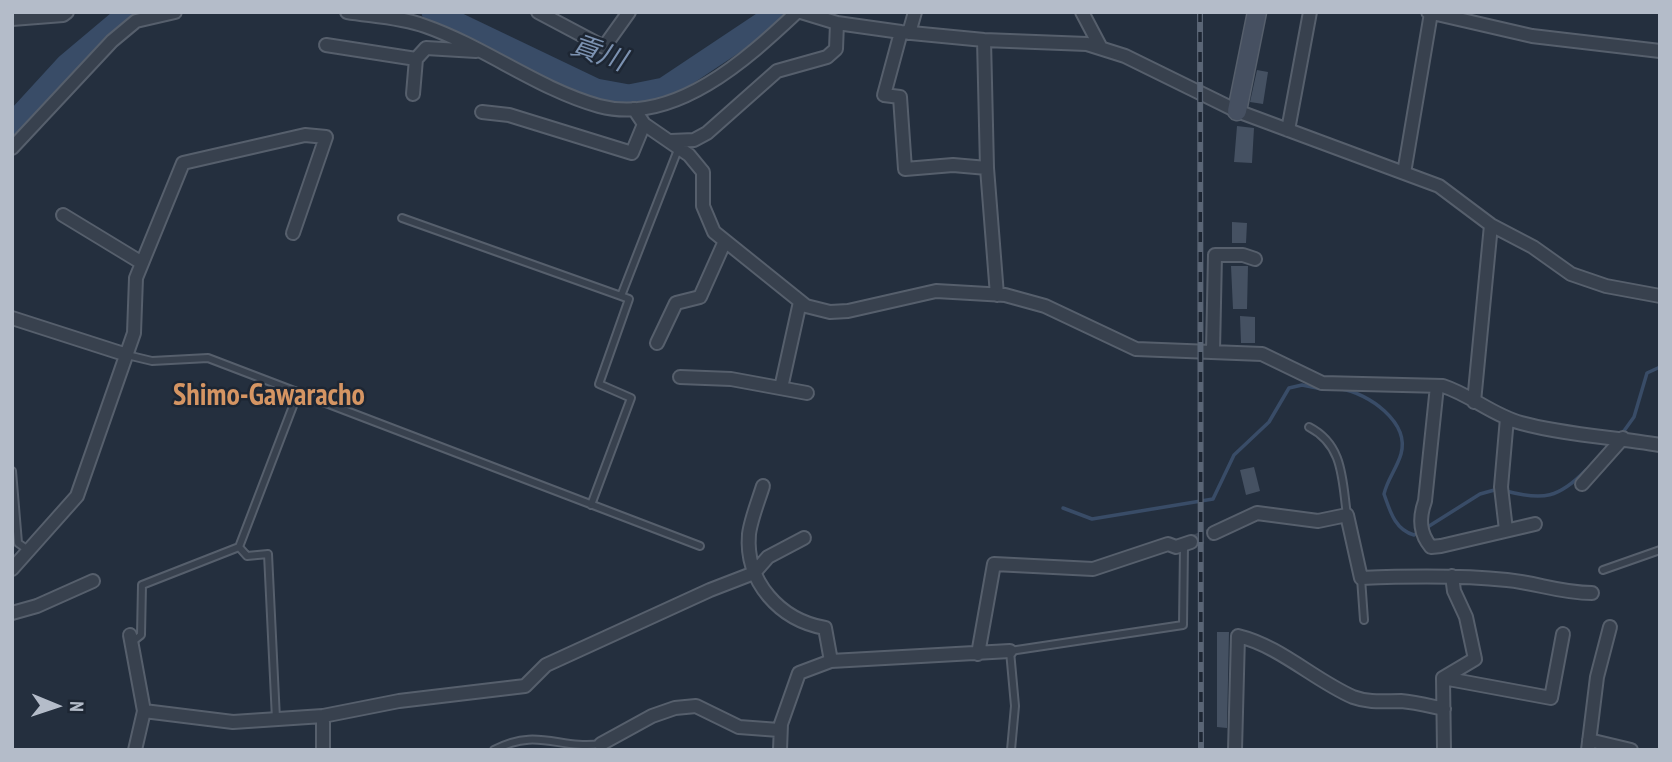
<!DOCTYPE html>
<html>
<head>
<meta charset="utf-8">
<style>
  body { margin:0 }
  #map { position:relative; width:1672px; height:762px; overflow:hidden; background:#242f3e; font-family:"PT Sans Narrow",sans-serif }
  canvas { display:block }
  .frame { position:absolute; inset:0; border:14px solid #b4bcc9; pointer-events:none }
  .north { position:absolute; left:21px; top:671px; width:70px; height:70px; -webkit-text-stroke:5px #1d2633; paint-order:stroke; rotate:92deg; font-size:19px; font-weight:700; line-height:28px; text-align:center; color:#b4bcc9 }
  .north::after { content:''; display:block; margin:auto; width:24px; height:32px; background:#b4bcc9; clip-path:polygon(50% 0,100% 100%,50% 72%,0 100%) }
</style>
</head>
<body>
<div id="map">
<canvas width="1672" height="762"></canvas>
<div class="frame"></div>
<div class="north">N</div>
</div>
<script>
const ctx = document.querySelector('canvas').getContext('2d');
ctx.lineJoin = 'round';
function stroke(path, color, width, dash) {
  ctx.strokeStyle = color;
  ctx.lineWidth = width;
  ctx.lineCap = dash ? 'butt' : 'round';
  ctx.setLineDash(dash || []);
  ctx.stroke(path);
}
function paint(path, color) {
  ctx.fillStyle = color;
  ctx.fill(path, 'evenodd');
}
function label(font, color, halo, rows, align = 'center') {
  ctx.font = font + ' "PT Sans Narrow","Noto Sans JP",sans-serif';
  ctx.lineWidth = 5;
  ctx.setLineDash([]);
  ctx.textBaseline = 'middle';
  ctx.strokeStyle = halo;
  ctx.fillStyle = color;
  for (const [text, x, y, turn = 0] of rows) {
    ctx.save();
    ctx.translate(x, y);
    ctx.rotate((+turn || 0) * Math.PI / 180);
    ctx.textAlign = isNaN(turn) ? turn : align;
    if (halo) ctx.strokeText(text, 0, 0);
    ctx.fillText(text, 0, 0);
    ctx.restore();
  }
}
stroke(new Path2D(`
  M1341,389C1368,393 1410,422 1401,454C1397,468 1387,480 1384,494C1390,511 1395,530 1414,535L1420,532
  M1621,435L1634,417L1647,373L1660,367
  M1506,491C1543,501 1559,498 1586,470
  M1063,508L1092,519L1213,499L1234,455L1269,422L1289,388L1302,385L1322,389
  M1426,528L1480,494L1498,489`), '#394c67', 3.5);
stroke(new Path2D(`
  M433,12L596,90L629,96L664,89L766,21L772,12
  M12,125L67,65L130,12`), '#394c67', 23);
paint(new Path2D(`
  M1257,70L1268,72L1263,104L1250,102Z
  M1237,126L1254,128L1252,163L1234,162Z
  M1232,222L1247,223L1246,243H1232Z
  M1231,266H1248L1247,309H1233Z
  M1240,316L1255,317V343H1241Z
  M1254,467L1260,491L1246,495L1240,470Z
  M1217,632H1229L1227,728L1217,727Z`), '#455162');
stroke(new Path2D(`
  M1191,542L1214,533`), '#3a4453', 12, [12, 6]);
const lane = new Path2D(`
  M402,218L621,296
  M127,355L152,361L208,358L700,546
  M1309,427C1344,445 1342,480 1347,515
  M12,471L18,543L28,550
  M591,505L631,398L599,384L629,299L621,296L679,147
  M239,547L247,556L268,554L276,719
  M1603,570L1660,550
  M1361,578L1364,620
  M132,642L141,635L142,585L239,547L298,393
  M494,750C537,727 560,750 601,744
  M1011,750L1015,706L1010,651L1183,625L1184,546`);
const street = new Path2D(`
  M347,12C372,16 401,17 425,26C485,47 538,89 599,106C674,126 747,59 797,12
  M538,12L604,47L629,12
  M801,12L837,23L901,32L984,40L1087,44L1125,56L1237,111L1439,186L1491,225L1533,247L1571,274L1606,286L1660,296
  M1082,12L1101,48
  M1428,12L1532,36L1660,51
  M12,19L63,15L67,12
  M901,32L884,95L900,97L905,169L953,165L987,168
  M909,33L915,12
  M984,40L987,168L997,295
  M326,45L416,59
  M413,94L416,59L426,48L476,51
  M634,109L644,124L689,155L703,172V206L714,232L806,306L830,312L848,311L936,291L1005,295L1045,306L1136,349L1262,354L1322,383L1443,386C1471,395 1492,415 1521,423C1565,435 1614,437 1660,445
  M482,112L509,115L632,153L644,124
  M1288,130L1310,12
  M671,141L694,140L707,133L777,71L827,57L836,49L837,23
  M12,148L112,41L136,21L175,12
  M1404,173L1431,13
  M63,215L142,263
  M12,318L127,355
  M657,343L676,303L700,297L725,241
  M1213,351L1215,255H1243L1255,259
  M680,377L731,379L807,393
  M1437,386L1425,501C1419,518 1419,533 1431,547L1441,546L1535,524
  M781,388L800,302
  M1474,402L1491,225
  M1582,484L1623,438
  M763,486C758,502 751,519 749,534C745,582 780,620 825,628L831,661
  M1506,530L1501,487L1507,418
  M1214,533L1257,513L1318,521L1347,515L1361,578C1410,576 1458,575 1507,580C1538,583 1560,593 1592,593
  M12,569L77,496L134,333L136,278L183,163L305,135L326,137L293,233
  M12,613L37,606L93,581
  M130,635L144,711L135,750
  M978,654L994,564L1093,569L1168,544L1176,547L1191,542
  M1443,678L1551,698L1563,634
  M144,711L233,722L323,716L399,701L525,686L546,665L710,590L754,573L768,557L804,538
  M323,716V750
  M1589,740L1631,750
  M601,744L652,716L675,708L696,706L739,727L779,730
  M780,750L781,724L799,673L831,661L1010,651
  M1235,750L1238,636C1280,646 1314,680 1353,697C1369,703 1384,701 1401,701C1415,702 1430,706 1444,709
  M1444,750L1443,678L1475,659L1466,617L1454,591L1452,576
  M1588,750L1597,677L1610,627`);
const secondary = new Path2D(`
  M1237,111L1257,12`);
stroke(lane, '#565f6c', 10);
stroke(street, '#565f6c', 16);
stroke(secondary, '#565f6c', 21);
stroke(lane, '#38414e', 6);
stroke(street, '#38414e', 12);
stroke(secondary, '#465061', 18);
const rail = new Path2D(`
  M1200,12L1201,750`);
stroke(rail, '#5a6575', 6);
stroke(rail, '#1d2633', 3.5, [10]);
label('italic 28px', '#7c92b1', '#1d2633', [
  ["貢川",598,54,19]
]);
label('bold 30px', '#d59563', '#1d2633', [
  ["Shimo-Gawaracho",269,396]
]);
</script>
</body>
</html>
